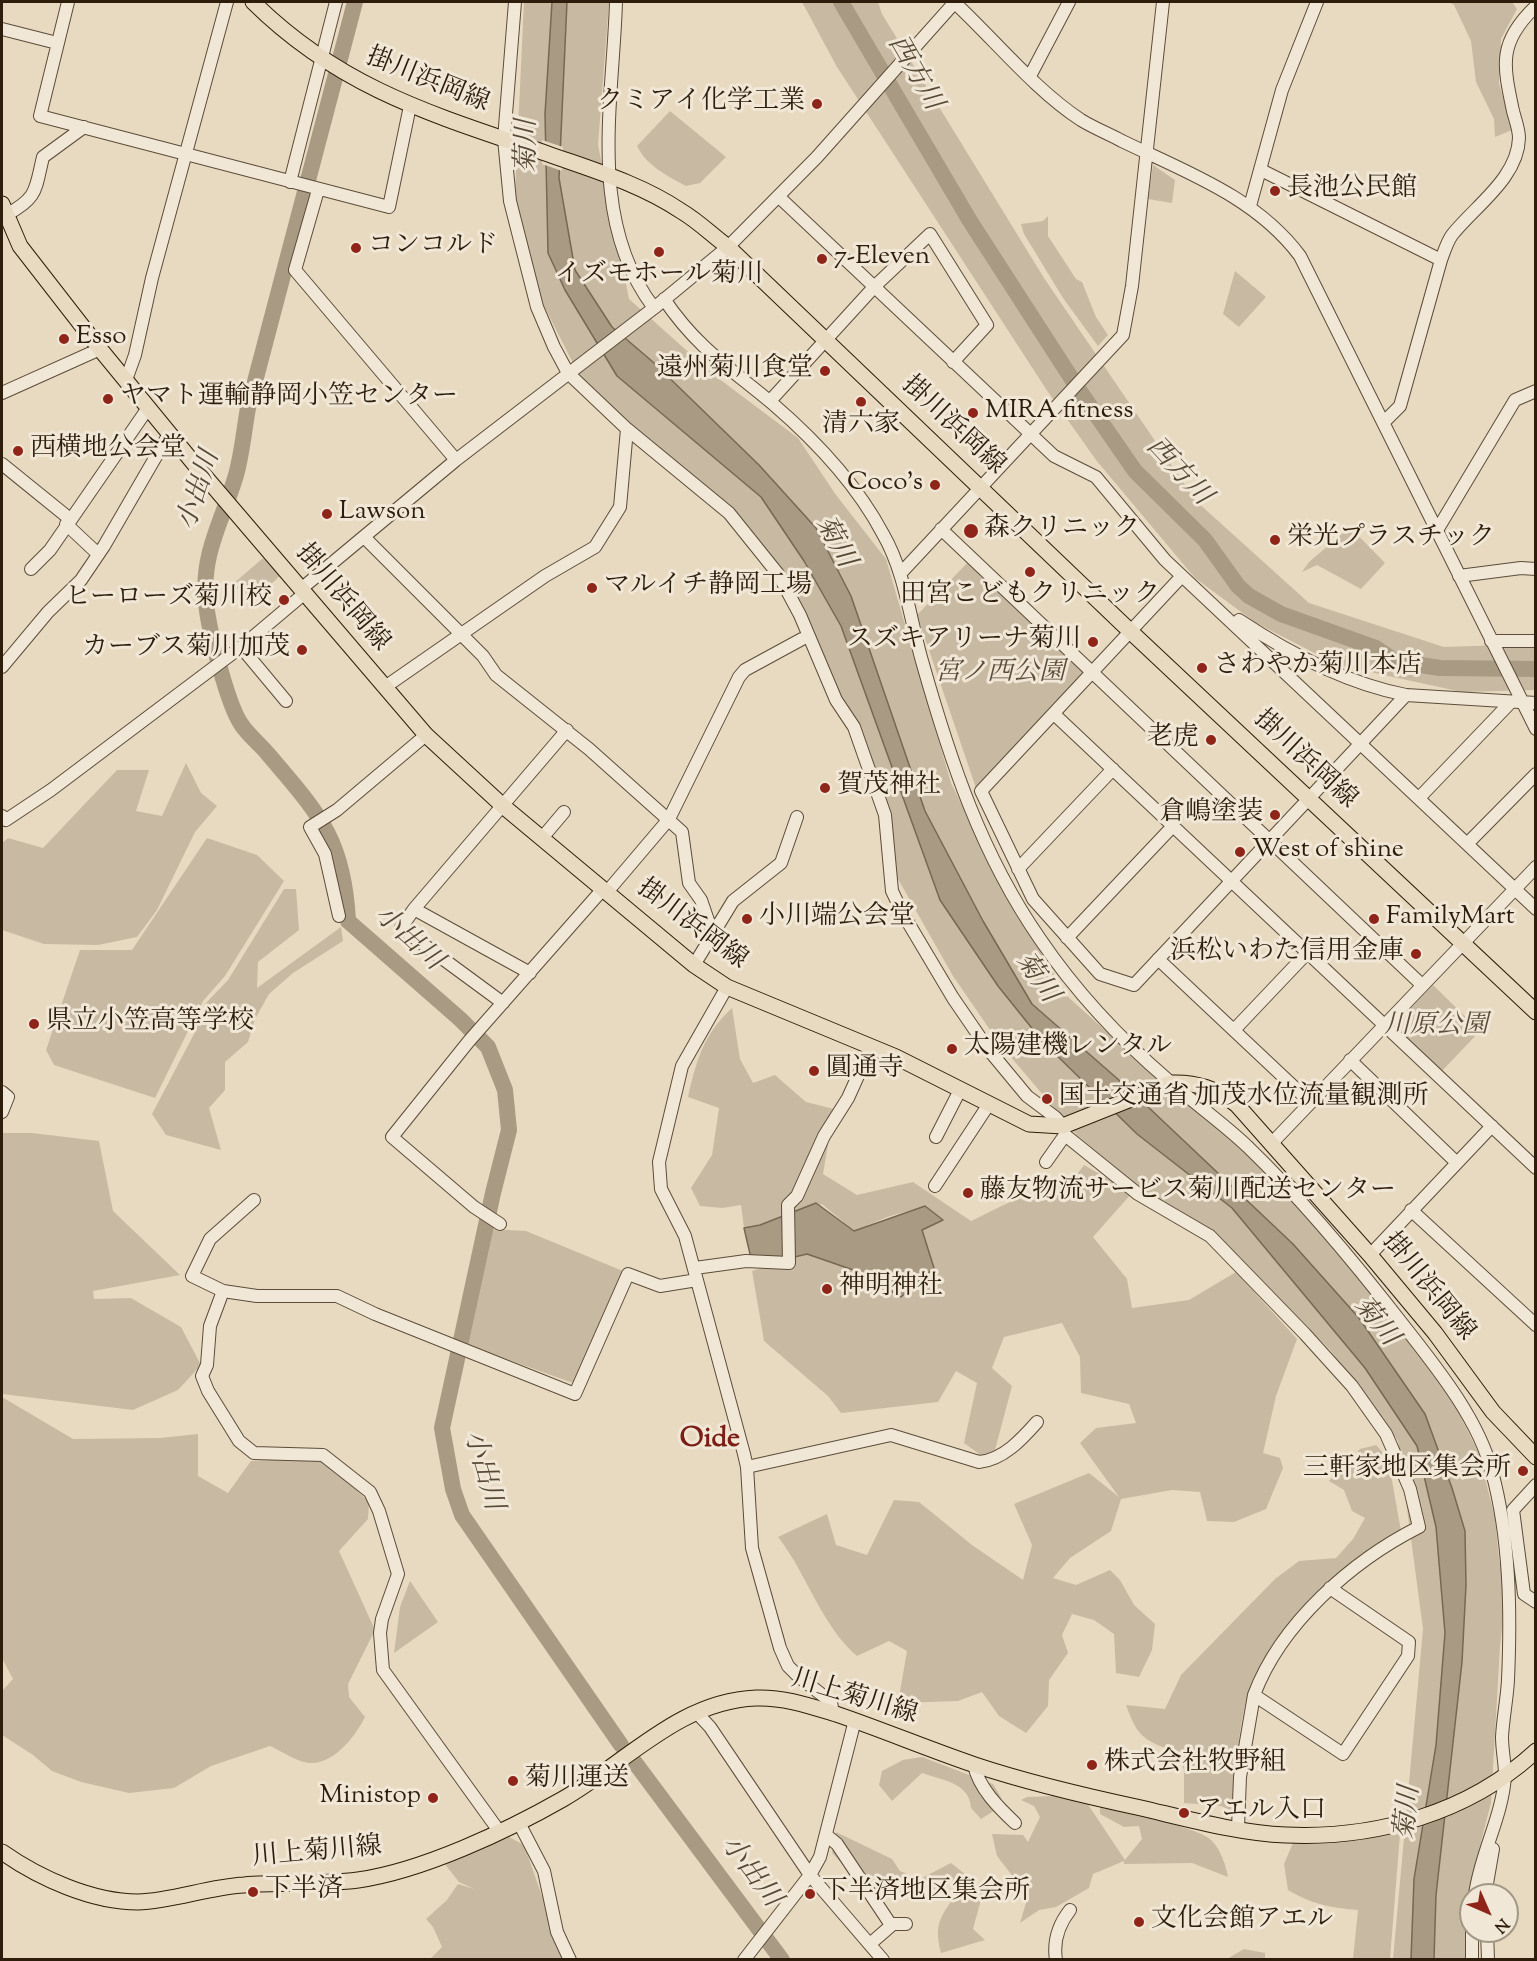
<!DOCTYPE html>
<html>
<head>
<meta charset="utf-8">
<style>
  body { margin:0 }
  #map { position:relative; width:1537px; height:1961px; overflow:hidden; background:#e8dac1; font-family:"Sorts Mill Goudy",serif }
  canvas { display:block }
  .frame { position:absolute; inset:0; border:3px solid #2d1d0a; pointer-events:none }
  .north { position:absolute; left:1459px; top:1883px; width:60px; height:60px; box-sizing:border-box; background:#f0e7d7; border:2px solid #a29685; border-radius:50%; rotate:135deg; font-size:16px; font-weight:700; line-height:24px; text-align:center; color:#2d1d0a }
  .north::after { content:''; display:block; margin:auto; width:21px; height:27px; background:#8f2418; clip-path:polygon(50% 0,100% 100%,50% 72%,0 100%) }
</style>
</head>
<body>
<div id="map">
<canvas width="1537" height="1961"></canvas>
<div class="frame"></div>
<div class="north">N</div>
</div>
<script>
const ctx = document.querySelector('canvas').getContext('2d');
ctx.lineJoin = 'round';
function paint(path, color) {
  ctx.fillStyle = color;
  ctx.fill(path, 'evenodd');
}
function stroke(path, color, width, dash) {
  ctx.strokeStyle = color;
  ctx.lineWidth = width;
  ctx.lineCap = dash ? 'butt' : 'round';
  ctx.setLineDash(dash || []);
  ctx.stroke(path);
}
function label(font, color, halo, rows, align = 'center') {
  ctx.font = font + ' "Sorts Mill Goudy","Noto Serif JP",serif';
  ctx.lineWidth = 6;
  ctx.setLineDash([]);
  ctx.textBaseline = 'middle';
  ctx.strokeStyle = halo;
  ctx.fillStyle = color;
  for (const [text, x, y, turn = 0] of rows) {
    ctx.save();
    ctx.translate(x, y);
    ctx.rotate((+turn || 0) * Math.PI / 180);
    ctx.textAlign = isNaN(turn) ? turn : align;
    if (halo) ctx.strokeText(text, 0, 0);
    ctx.fillText(text, 0, 0);
    ctx.restore();
  }
}
paint(new Path2D(`
  M524,2H609L598,145L629,299L714,375L798,438L836,495L886,559L951,783L1005,892L1067,996L1158,1078L1220,1127L1285,1191L1398,1325L1449,1393L1479,1454L1495,1518L1499,1559L1506,1594L1500,1646L1491,1803L1471,1880L1472,1959H1393L1423,1629L1398,1441L1330,1350L1215,1232L1151,1196L1077,1135L999,1043L953,976L894,872L888,815L795,595L771,554L723,501L659,449L581,379L540,298L515,194Z
  M802,2H878L882,14L1044,278L1196,501L1309,603L1444,647L1535,644V690L1462,692L1338,665L1256,623L1195,578L1096,460L1048,392L837,67Z
  M1449,2H1512L1517,9L1501,39L1499,83L1512,130L1495,137L1494,119L1476,82L1471,41L1454,5Z
  M670,111L726,157L700,183L686,186C666,175 647,166 637,146Z
  M1153,165L1175,180L1172,203L1148,199Z
  M1048,216V236L1076,279L1082,282L1096,317L1108,335L1098,346L1063,298L1024,234L1021,224L1043,221Z
  M1235,271L1266,297L1239,327L1223,314Z
  M1350,527L1385,563L1361,589L1317,565L1302,572L1309,562Z
  M263,558L281,575L250,603L233,584Z
  M968,562L1083,670L1084,675L976,788L917,615Z
  M186,763L201,793L217,806L195,832L157,910L137,937L98,945L44,944L2,930V843L8,838L43,848L117,770H149L136,811L162,816Z
  M207,838L257,855L284,881L225,976L203,1001L155,1098L54,1065L46,1050L80,950H132Z
  M284,889H296L299,930L258,962L257,988L341,927L343,941L293,973L269,994L255,1019L248,1042L225,1062V1090L209,1108L221,1150L166,1135L152,1114L194,1034L205,1004L228,980Z
  M1433,985L1480,1031L1441,1072L1395,1030V1025Z
  M732,1008L740,1059L753,1083L775,1075L806,1102L834,1109L823,1174L857,1195L913,1182L971,1221C988,1213 1005,1203 1022,1198C1059,1188 1058,1201 1084,1165L1132,1193L1093,1237L1127,1279L1132,1308L1189,1300L1236,1272L1297,1339L1276,1396L1263,1453L1280,1458L1283,1468L1266,1509L1234,1522L1207,1521L1200,1492L1172,1490L1121,1499L1111,1531L1070,1558L1053,1578L1076,1585L1110,1570L1120,1580L1134,1605L1155,1624L1152,1650L1139,1677L1116,1673L1114,1634L1094,1620L1072,1614L1062,1635L1068,1653L1049,1680L1048,1706L1026,1733L999,1716L982,1692L958,1701L898,1703L907,1651L889,1641L857,1656C821,1625 807,1574 778,1537L827,1514L836,1545L867,1555L894,1500L919,1502L972,1545L1023,1580L1032,1545L1014,1504L1089,1473L1119,1497L1080,1443L1096,1428L1136,1423L1129,1404L1081,1393L1080,1357L1062,1323L1004,1337L992,1368L1012,1386L995,1450L982,1456L964,1443L977,1383L956,1371L938,1402L841,1413L828,1396L764,1341L752,1271L807,1254L859,1272L901,1297L922,1230L942,1220L925,1206L887,1217L854,1231L822,1204L760,1225L744,1228L741,1205L722,1208L700,1206L691,1188L712,1155L719,1108L688,1097C697,1059 703,1035 732,1008Z
  M2,1133H32L99,1141L113,1211L180,1275L93,1291L94,1299L131,1298L181,1327L201,1365L178,1390L133,1410L2,1394Z
  M491,1229L526,1231L623,1271L576,1384L467,1345Z
  M2,1397L73,1439L160,1438L198,1434V1476L228,1493L251,1461L309,1458L326,1462L369,1502L368,1519L339,1551L375,1630L348,1684L349,1697L365,1717C355,1737 331,1769 304,1762C293,1759 281,1751 270,1746L211,1766L174,1788L129,1793L81,1782L52,1771L33,1755L2,1735V1691L13,1679L2,1658Z
  M1376,1445L1388,1458L1401,1531C1345,1577 1276,1618 1250,1688C1238,1721 1236,1776 1232,1811L1221,1806L1184,1803V1769L1176,1753C1144,1739 1138,1739 1126,1705L1165,1709L1181,1675L1275,1579L1299,1561L1336,1558L1353,1539L1365,1518L1352,1511L1344,1490L1329,1481L1360,1449Z
  M410,1581L438,1622L394,1653L400,1607Z
  M922,1757L993,1784L1001,1797L1000,1807L981,1819L971,1808C970,1783 942,1780 922,1773L892,1801L879,1785L882,1771L903,1760Z
  M1055,1796L1087,1803L1125,1860L1142,1839L1139,1826L1124,1827L1100,1814V1807C1117,1809 1195,1828 1207,1837C1219,1844 1226,1865 1228,1877L1192,1863L1124,1864V1861L1093,1874L1089,1888L1056,1907L1039,1910L1020,1923L1028,1896L997,1856L992,1834L1023,1835L1028,1842L1040,1817L1034,1806L1021,1800L1027,1797Z
  M836,1832L892,1859L900,1871L920,1879L951,1863L984,1889L973,1929L985,1940L941,1953C932,1918 945,1914 961,1886L944,1879L934,1890L922,1889L913,1895L907,1888H893L878,1902L832,1853Z
  M1400,1834L1390,1959H1353L1358,1910C1331,1908 1311,1904 1288,1890L1284,1864L1293,1843Z
  M509,1837L524,1845L564,1959H430L442,1947L433,1927L426,1919L447,1900L458,1884L474,1889L459,1882L444,1863Z
  M1244,1949L1265,1953V1959H1227Z`), '#c8baa2');
const water = new Path2D(`
  M552,2H567L559,178L575,270L612,327L653,362L759,465L816,528L851,596L925,811L983,921L1032,1004L1128,1088L1293,1244L1359,1318L1425,1414L1452,1488L1465,1531L1466,1585L1462,1662L1436,1895L1434,1959H1411L1414,1879L1436,1745L1445,1633L1436,1527L1417,1446L1365,1368L1232,1208L1137,1134L1043,1042L998,986L940,900L841,626L804,561L761,497L617,376L565,290L548,253L545,114Z
  M816,1203L854,1231L925,1206L943,1220L922,1230L934,1268L901,1297L859,1272L807,1254L753,1267L744,1228L760,1225Z`);
paint(water, '#a89a83');
stroke(water, '#776853', 1.5);
paint(new Path2D(`
  M542,140L563,147L562,171L542,164Z`), '#e8dac1');
stroke(new Path2D(`
  M355,2L248,408C244,430 242,454 236,475C223,520 201,553 206,602C208,627 227,703 241,724C248,735 260,744 268,754C319,814 344,839 348,921L460,1019L488,1047L505,1090L509,1130L493,1193L442,1428L453,1489L462,1515L621,1745
  M841,2L970,221L1079,390L1135,471L1205,540L1238,586L1249,596L1281,614L1376,648L1395,661L1440,668L1536,669
  M633,1760L782,1960`), '#a89a83', 16);
const minor = new Path2D(`
  M68,2L40,116L389,207L410,106
  M515,2L504,139L510,201L537,307L554,347L568,373L627,429L729,513L778,574L800,615L836,700L854,727L885,815L892,891L903,914L953,998L988,1049L1027,1096L1055,1117L1063,1126L1065,1135L1075,1143L1138,1194L1210,1236L1305,1334L1352,1386L1386,1434L1410,1489L1419,1527C1352,1561 1281,1623 1254,1695L1343,1754L1408,1656L1409,1642L1330,1588
  M616,2C613,103 587,220 654,308
  M954,2C995,40 1034,89 1081,120C1094,128 1109,134 1122,141C1186,172 1256,197 1300,256L1536,729
  M2,29L57,43
  M1030,76L1069,2
  M1261,170L1441,260
  M290,182L336,2
  M318,190L295,270L456,460
  M779,197L1054,456L1096,477L1165,560L1536,909
  M1250,206L1282,90L1317,2
  M6,215C38,198 35,190 43,157L84,127
  M664,299C697,348 730,368 773,404C816,441 856,483 883,534C905,572 910,619 922,661C950,760 981,854 1040,939C1076,992 1120,1039 1168,1080C1194,1103 1223,1123 1248,1147C1305,1202 1356,1264 1404,1326C1437,1368 1479,1420 1492,1472C1510,1538 1511,1612 1508,1680C1507,1699 1503,1718 1502,1737C1502,1750 1505,1763 1505,1775C1503,1816 1480,1854 1475,1895
  M126,380L135,355L152,278L227,2
  M2,393L100,349
  M770,401L875,286L930,234L987,325L953,362
  M1384,422L1400,406L1441,260C1444,252 1447,242 1452,235C1475,206 1518,178 1519,138C1519,129 1515,119 1513,111C1503,64 1498,42 1536,6
  M2,464L70,519
  M66,524L98,554
  M941,529L1422,985
  M1436,532L1515,400L1536,391
  M364,537L483,656L496,675L589,749L682,832L689,883L701,900L713,935
  M31,569L50,550L148,408
  M900,574L1123,335L1132,286L1163,2
  M1182,576L981,791L1033,899L1100,974L1134,985L1406,695L1536,703
  M1459,576L1521,568L1536,569
  M301,589L456,460L654,308L728,247L817,157L955,2
  M1239,620C1290,654 1345,683 1406,695
  M1491,641H1536
  M241,647L286,701
  M2,667L48,612L81,580L104,546L169,434
  M385,687L545,576L595,547L620,507L627,429
  M1054,714L1536,1168
  M1419,798L1510,703
  M2,816L6,820L51,790L241,647L305,593
  M542,838L564,812
  M1467,844L1536,774
  M1018,869L1113,769
  M607,892L669,819L739,677L745,670L802,639
  M414,909L530,973
  M339,916L325,854L310,827L337,810L426,735
  M1067,938L1173,826
  M1158,959L1310,1102
  M694,965L733,901L781,863L797,817
  M727,987L682,1066L659,1162L661,1189L685,1236L744,1454L747,1467L752,1548L780,1648L788,1666L798,1676L831,1702L833,1714
  M503,1003L401,928L414,909L567,730
  M1234,1030L1308,952
  M1350,1060L1456,1162
  M2,1092L8,1097L2,1112
  M936,1137L960,1090
  M1271,1144L1536,867
  M1046,1162L1065,1135
  M935,1186L989,1104
  M254,1200L210,1239L192,1276L223,1291L210,1326L207,1365L202,1376L208,1391L239,1441L254,1453L323,1455L370,1492L379,1511L398,1574L382,1619L380,1633L383,1670L499,1831
  M1411,1210L1536,1325
  M500,1224L474,1207L392,1137L469,1041L603,889
  M1370,1255L1492,1126
  M695,1268L746,1261L789,1263L788,1205L797,1196L824,1136L848,1098L871,1047
  M223,1291L257,1296H337L375,1314L575,1394L628,1274L660,1286L697,1280
  M747,1467L891,1435L979,1462C1003,1460 1022,1439 1037,1422
  M1536,1485L1513,1510L1524,1594L1536,1602
  M696,1712L710,1727L810,1875L883,1960
  M974,1765C979,1788 998,1807 1015,1823
  M519,1823L544,1871L557,1932L570,1960
  M1238,1828L1240,1777L1254,1695
  M826,1835L837,1844L891,1925
  M1485,1895L1493,1849
  M1487,1931L1488,1960
  M870,1944L893,1924H906
  M744,1960L810,1875L820,1857L855,1720
  M1056,1960C1053,1941 1059,1924 1070,1910
  M1472,1960V1931`);
const major = new Path2D(`
  M253,2C341,89 434,115 548,154C593,170 641,184 681,211C698,221 712,235 728,247L1131,632L1536,1012
  M2,204L20,246L100,349L196,466L426,735L503,806L694,965L727,987L896,1057L1029,1124L1063,1126L1171,1083C1197,1082 1217,1089 1237,1105L1370,1255L1435,1333L1493,1412L1536,1457
  M2,1852C39,1878 92,1902 138,1902C173,1901 208,1887 244,1885C282,1882 320,1885 358,1880C422,1871 507,1831 563,1799C626,1763 679,1701 756,1698C784,1697 810,1706 836,1714C883,1730 928,1749 975,1765C1029,1783 1085,1796 1141,1808C1188,1819 1238,1833 1286,1835C1376,1839 1469,1813 1536,1751`);
stroke(minor, '#5c4c38', 14);
stroke(major, '#2d1d0a', 17);
stroke(minor, '#f0e7d7', 12);
stroke(major, '#e8dac1', 15);
for (const [x, y, r, color] of [
  [817,104,6,"#8f2418"],
  [1275,191,6,"#8f2418"],
  [356,248,6,"#8f2418"],
  [659,252,6,"#8f2418"],
  [822,259,6,"#8f2418"],
  [64,339,6,"#8f2418"],
  [825,371,6,"#8f2418"],
  [108,399,6,"#8f2418"],
  [861,402,6,"#8f2418"],
  [973,413,6,"#8f2418"],
  [18,451,6,"#8f2418"],
  [935,485,6,"#8f2418"],
  [327,514,6,"#8f2418"],
  [971,531,8,"#8f2418"],
  [1275,540,6,"#8f2418"],
  [1030,572,6,"#8f2418"],
  [592,588,6,"#8f2418"],
  [284,600,6,"#8f2418"],
  [1093,642,6,"#8f2418"],
  [302,650,6,"#8f2418"],
  [1202,668,6,"#8f2418"],
  [1211,740,6,"#8f2418"],
  [825,788,6,"#8f2418"],
  [1275,815,6,"#8f2418"],
  [1240,852,6,"#8f2418"],
  [747,919,6,"#8f2418"],
  [1374,919,6,"#8f2418"],
  [1416,954,6,"#8f2418"],
  [34,1024,6,"#8f2418"],
  [952,1049,6,"#8f2418"],
  [814,1071,6,"#8f2418"],
  [1047,1099,6,"#8f2418"],
  [968,1193,6,"#8f2418"],
  [827,1289,6,"#8f2418"],
  [1523,1471,6,"#8f2418"],
  [1092,1765,6,"#8f2418"],
  [513,1781,6,"#8f2418"],
  [433,1798,6,"#8f2418"],
  [1184,1813,6,"#8f2418"],
  [253,1892,6,"#8f2418"],
  [810,1894,6,"#8f2418"],
  [1139,1922,6,"#8f2418"]
]) {
  const dot = new Path2D();
  dot.arc(x, y, r, 0, 2 * Math.PI);
  ctx.fillStyle = color;
  ctx.fill(dot);
  stroke(dot, '#f0e7d7', 2);
}
label('26px', '#2d1d0a', '#f0e7d7', [
  ["掛川浜岡線",427,82,22],
  ["掛川浜岡線",952,427,43],
  ["掛川浜岡線",341,599,50],
  ["掛川浜岡線",1304,761,43],
  ["掛川浜岡線",691,926,37],
  ["掛川浜岡線",1427,1288,51],
  ["川上菊川線",854,1699,17],
  ["川上菊川線",317,1854,-5]
]);
label('26px', '#2d1d0a', '#f0e7d7', [
  ["クミアイ化学工業",805,104,"right"],
  ["長池公民館",1287,191],
  ["コンコルド",368,248],
  ["7-Eleven",834,259],
  ["イズモホール菊川",659,277,"center"],
  ["Esso",76,339],
  ["遠州菊川食堂",813,371,"right"],
  ["ヤマト運輸静岡小笠センター",120,399],
  ["MIRA fitness",985,413],
  ["清六家",861,427,"center"],
  ["西横地公会堂",30,451],
  ["Coco's",923,485,"right"],
  ["Lawson",339,514],
  ["森クリニック",984,531],
  ["栄光プラスチック",1287,540],
  ["マルイチ静岡工場",604,588],
  ["田宮こどもクリニック",1030,597,"center"],
  ["ヒーローズ菊川校",272,600,"right"],
  ["スズキアリーナ菊川",1081,642,"right"],
  ["カーブス菊川加茂",290,650,"right"],
  ["さわやか菊川本店",1214,668],
  ["老虎",1199,740,"right"],
  ["賀茂神社",837,788],
  ["倉嶋塗装",1263,815,"right"],
  ["West of shine",1252,852],
  ["小川端公会堂",759,919],
  ["FamilyMart",1386,919],
  ["浜松いわた信用金庫",1404,954,"right"],
  ["県立小笠高等学校",46,1024],
  ["太陽建機レンタル",964,1049],
  ["圓通寺",826,1071],
  ["国土交通省 加茂水位流量観測所",1059,1099],
  ["藤友物流サービス菊川配送センター",980,1193],
  ["神明神社",839,1289],
  ["三軒家地区集会所",1511,1471,"right"],
  ["株式会社牧野組",1104,1765],
  ["菊川運送",525,1781],
  ["Ministop",421,1798,"right"],
  ["アエル入口",1196,1813],
  ["下半済",265,1892],
  ["下半済地区集会所",822,1894],
  ["文化会館アエル",1151,1922]
], 'left');
label('italic 26px', '#5c4c38', '#f0e7d7', [
  ["宮ノ西公園",1000,675],
  ["川原公園",1436,1028]
]);
label('italic 27px', '#584934', '#f0e7d7', [
  ["西方川",913,74,60],
  ["菊川",529,146,-90],
  ["西方川",1177,473,47],
  ["小出川",201,491,-72],
  ["菊川",833,543,61],
  ["小出川",407,940,42],
  ["菊川",1035,979,55],
  ["菊川",1374,1323,51],
  ["小出川",481,1471,74],
  ["菊川",1410,1813,-84],
  ["小出川",749,1873,53]
]);
label('bold 28px', '#7a1f14', '#f0e7d7', [
  ["Oide",710,1441]
]);
</script>
</body>
</html>
